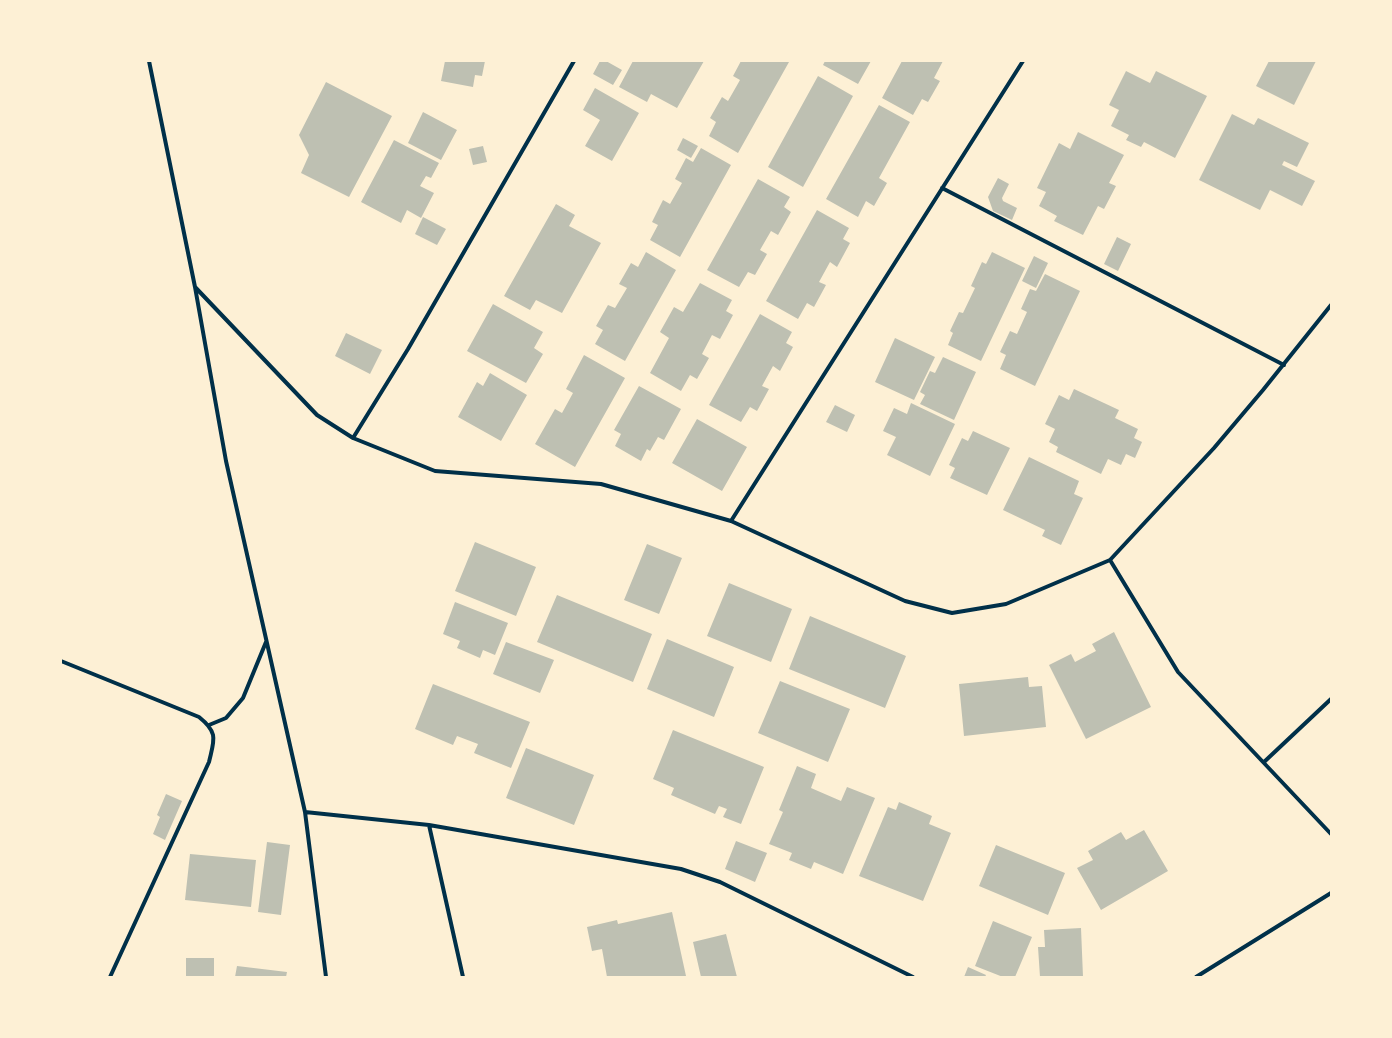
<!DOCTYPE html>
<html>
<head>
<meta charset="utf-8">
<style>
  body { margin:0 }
  #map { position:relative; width:1392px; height:1038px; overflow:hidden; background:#fdf0d5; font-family:Ubuntu,sans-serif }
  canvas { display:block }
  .frame { position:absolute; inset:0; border:62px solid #fdf0d5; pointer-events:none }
</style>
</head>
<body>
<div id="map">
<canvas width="1392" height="1038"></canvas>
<div class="frame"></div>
</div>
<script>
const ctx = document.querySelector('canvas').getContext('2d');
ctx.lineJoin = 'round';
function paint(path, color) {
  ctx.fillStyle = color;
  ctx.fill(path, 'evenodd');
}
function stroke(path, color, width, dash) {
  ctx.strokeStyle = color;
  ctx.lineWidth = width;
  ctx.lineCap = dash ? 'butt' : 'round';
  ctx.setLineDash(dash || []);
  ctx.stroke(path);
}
paint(new Path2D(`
  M445,61H485L482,76L475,75L473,87L441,81Z
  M600,61H606L622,70L613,85L593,74Z
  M633,61H704L677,108L651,94L647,102L619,87Z
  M741,61L789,62L738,153L709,136L716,122L710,118L722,97L728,101L740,80L733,76Z
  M825,61H871L858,84L823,65Z
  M902,61H943L934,78L940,81L928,102L922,99L913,115L882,98Z
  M1269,61H1316L1294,105L1256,86Z
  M1126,71L1150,83L1156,71L1207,96L1175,158L1144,142L1141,147L1126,140L1129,135L1111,126L1119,110L1109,105Z
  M818,76L853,96L803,187L768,167Z
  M326,82L392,116L349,197L301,173L309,155L299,135Z
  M595,88L639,113L612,161L585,146L600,120L583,110Z
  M879,105L910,122L879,178L887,183L874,206L866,201L858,217L826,199Z
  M423,112L457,130L441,160L408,143Z
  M1232,114L1254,125L1258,118L1309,143L1297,167L1284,161L1282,165L1315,181L1302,206L1270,190L1260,210L1199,180Z
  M1078,132L1124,155L1109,183L1116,186L1104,209L1098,206L1083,235L1054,221L1057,216L1039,206L1046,192L1037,188L1059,143L1070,149Z
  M683,138L698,146L691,158L677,150Z
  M394,140L439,163L431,178L426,176L420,186L434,193L421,218L407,210L401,223L361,202Z
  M483,146L487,162L473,165L469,149Z
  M701,148L731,165L680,257L650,240L658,225L652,222L663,200L670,204L682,183L675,179L686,158L693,162Z
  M998,178L1009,184L1002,198L1003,201L1017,208L1012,220L993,211L988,197Z
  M758,179L790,197L784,207L791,212L778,235L771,231L760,250L767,254L755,275L748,272L739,287L707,270Z
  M556,204L575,215L569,226L601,243L562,313L536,300L530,310L504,296Z
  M817,210L849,228L843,239L850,243L837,267L830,262L819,282L826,285L814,307L807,303L798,319L766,301Z
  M423,217L446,229L437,245L415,234Z
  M1117,237L1131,244L1118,271L1104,264Z
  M646,252L676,270L625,361L595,344L603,330L596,326L608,305L615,308L627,288L619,284L631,263L638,267Z
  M992,252L1025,268L981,361L948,345L953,333L950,331L959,312L963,313L975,288L971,286L982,262L986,264Z
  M1034,256L1048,263L1036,288L1022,281Z
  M1045,274L1080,291L1035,386L1000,369L1006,355L1000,352L1010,331L1017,334L1027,312L1021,309L1030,289L1036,291Z
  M700,283L732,300L726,311L733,315L720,339L712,335L702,354L709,358L697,379L690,375L681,391L650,373L669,338L660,332L674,307L683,312Z
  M493,304L543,332L534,348L543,354L526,383L467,351Z
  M760,314L792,332L786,343L793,347L780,371L773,366L762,386L769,389L757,411L750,407L741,422L709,405Z
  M346,333L382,350L370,374L335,356Z
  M895,338L935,357L914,400L875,382Z
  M584,355L625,378L575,467L535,444L555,409L562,413L573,393L566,389Z
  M943,357L976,372L954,420L920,404L925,395L920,392L930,371L935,373Z
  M490,373L527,395L501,441L458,417L477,382L483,386Z
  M639,386L681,409L664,440L658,437L650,451L647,449L641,461L615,446L621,434L614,430Z
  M1074,389L1119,410L1115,418L1138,429L1134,438L1142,442L1135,458L1126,454L1121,465L1108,459L1101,474L1056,452L1058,447L1049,442L1055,429L1045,424L1059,395L1069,400Z
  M911,403L955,424L930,476L887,455L896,437L883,431L894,408L907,414Z
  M835,405L855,415L847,432L826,422Z
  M697,419L747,447L722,491L672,463Z
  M973,431L1010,448L987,495L950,478L955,468L949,465L962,438L968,441Z
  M1029,457L1079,481L1074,494L1083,498L1061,545L1042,536L1045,530L1003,510Z
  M475,542L536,567L516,616L455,591Z
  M647,544L682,558L659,614L624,600Z
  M729,583L792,609L771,662L707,636Z
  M557,595L652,634L633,682L537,642Z
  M455,602L508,623L495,655L483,650L480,658L457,648L460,641L443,634Z
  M810,616L906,656L885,708L789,669Z
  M1114,632L1151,707L1086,739L1049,665L1071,654L1075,662L1096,651L1092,644Z
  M667,639L734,667L714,717L647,689Z
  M506,642L554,660L540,693L493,674Z
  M1028,677L1029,687L1042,686L1046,727L964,736L959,684Z
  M780,681L850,709L828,762L758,733Z
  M433,684L530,722L511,768L474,753L478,744L457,736L453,745L415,729Z
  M673,730L764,767L741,824L723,817L727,809L719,806L715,814L671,795L674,788L653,779Z
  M526,748L594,775L574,825L506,798Z
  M797,766L816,774L811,788L841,801L847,787L875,798L843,874L814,862L811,869L789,860L792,853L769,844L783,812L779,810Z
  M166,794L182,801L165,840L153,834L160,817L157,815Z
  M899,802L932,816L929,824L951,833L923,901L859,876L888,807L896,810Z
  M1144,830L1168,871L1101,910L1077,868L1093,860L1088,851L1121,832L1126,840Z
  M736,841L767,853L755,882L725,869Z
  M267,842L290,845L281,915L258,912Z
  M996,845L1065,873L1048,915L979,886Z
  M190,854L256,860L251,907L185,900Z
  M672,912L686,976L607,977L602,949L592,951L587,927L617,920L618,924Z
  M993,921L1032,937L1015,977H1003L975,966Z
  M1081,928L1083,977H1040L1038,947H1045L1044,930Z
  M726,934L737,977H701L693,942Z
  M186,958H214V977H186Z
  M237,966L287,972L286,977H235Z
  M968,967L986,975L985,977H964Z`), '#bec0b2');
stroke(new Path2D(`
  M149,61L195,287L226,461L305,812L326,977
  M942,188L1284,365
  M195,287L317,415L353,438L435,471L601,484L731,521L905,601L952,613L1006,604L1110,560L1214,448L1263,390L1331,305
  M353,438L408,349L574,61
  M731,521L1023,61
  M1110,560L1178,672L1331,834
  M61,661L199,717C219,733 214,740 209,762L110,977
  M209,725L226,718L243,698L266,642
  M1264,762L1331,699
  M305,812L429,825L681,869L720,882L913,977
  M429,825L463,977
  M1196,977L1331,893`), '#003049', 4);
</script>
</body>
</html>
